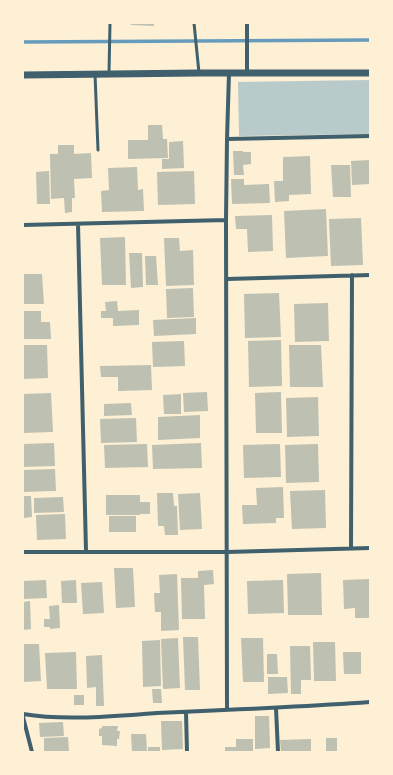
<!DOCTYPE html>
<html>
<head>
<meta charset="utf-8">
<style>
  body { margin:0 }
  #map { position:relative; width:393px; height:775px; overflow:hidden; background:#fdf0d5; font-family:"Sofia Sans Condensed",sans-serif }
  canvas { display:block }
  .frame { position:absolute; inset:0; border:24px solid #fdf0d5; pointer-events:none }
</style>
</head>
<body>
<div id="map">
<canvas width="393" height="775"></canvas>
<div class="frame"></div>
</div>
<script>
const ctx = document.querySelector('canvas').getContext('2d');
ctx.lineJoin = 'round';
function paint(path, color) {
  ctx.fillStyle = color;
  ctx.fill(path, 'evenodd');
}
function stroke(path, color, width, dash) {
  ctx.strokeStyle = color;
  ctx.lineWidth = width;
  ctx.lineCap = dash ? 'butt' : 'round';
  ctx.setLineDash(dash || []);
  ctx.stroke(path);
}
paint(new Path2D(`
  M370,80V134L239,136L238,82Z`), '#b9caca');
stroke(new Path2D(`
  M23,42L370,40`), '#669bbc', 3.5);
paint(new Path2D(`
  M130,23H154V26L131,25Z
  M148,125H162L163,139H167L168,158L128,159V140H148Z
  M183,141L184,168L162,169V159H169V142Z
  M58,145H74V154L91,153L92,178L74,179L75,198H72V212L65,213L64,198L51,199L50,154H58Z
  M233,151H243V152H251V164L243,165L244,175H234Z
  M310,156L311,194L289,195V201L275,202L274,181H283V157Z
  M370,160V184L352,185L351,161Z
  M331,165H350L351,197H333Z
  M137,167L138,190L143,189L144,211L102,212L101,191L109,190L108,168Z
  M49,171L50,204H37L36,172Z
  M194,171L195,204L158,205L157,172Z
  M231,179H244V185L269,184L270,203L232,204Z
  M326,209L328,256L286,258L284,211Z
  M272,215L273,251L248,252L247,229H236L235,216Z
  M361,218L363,265L331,266L329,219Z
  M125,237L126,285H102L100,238Z
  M164,238H179L180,251L193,250L194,285L166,286Z
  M129,253H142L143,287L131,288Z
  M145,256H156L158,285H146Z
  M23,274H42L44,304H23Z
  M193,288L194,317L167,318L166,289Z
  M279,293L281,337L245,338L244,294Z
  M117,301L118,311L139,310V325L113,326V318H101V311H106L105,302Z
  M328,303L329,341L295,342L294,304Z
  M23,311H41V322H50L51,339H23Z
  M196,318V334L154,336L153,320Z
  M281,340L282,386L249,387L248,341Z
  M184,341L185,366L153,367L152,342Z
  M23,345H47L48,378L23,379Z
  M289,345H321L323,387H290Z
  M151,365L152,390L118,391V377H101L100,366Z
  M207,392L208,411L184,412L183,393Z
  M281,392L282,433H256L255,393Z
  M51,393L53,432L23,433V394Z
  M181,394V414H164L163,395Z
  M318,397L319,436L287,437L286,398Z
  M131,403L132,415L104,416V404Z
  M200,415V438L158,440V417Z
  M136,418L137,442L101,443L100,419Z
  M54,443L55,466L23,467V444Z
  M201,443L202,468L153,469L152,445Z
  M147,444L148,467L105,468L104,445Z
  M280,444L281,477L244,478L243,445Z
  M318,444L319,482L286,483L285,445Z
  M55,469L56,491L23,492V470Z
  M283,487L284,518H276V523L243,524L242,505H257L256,488Z
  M325,490L326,528L292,529L290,491Z
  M157,493H173L174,506H177L178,535H165L164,526H158Z
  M200,493L202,529L180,530L178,494Z
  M106,495H140V502H150V514H140V515H106Z
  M23,496H31L32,517L23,518Z
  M63,497L64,512L34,513V498Z
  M65,514L66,539L37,540L36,515Z
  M109,516H136V532H109Z
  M114,568H133L135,607L116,608Z
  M213,570L214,584L204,585L205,619H182L181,578H198V571Z
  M321,573L322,615H288L287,574Z
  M177,574L179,630L161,631V612H155L154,593H160L159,575Z
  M369,579L370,618H355V608L344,609L343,580Z
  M46,580L47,598L23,599V581Z
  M76,580L77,603H62L61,581Z
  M283,580L284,613L248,614L247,581Z
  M102,582L104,613L83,614L81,583Z
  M30,601L31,629L23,630V602Z
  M59,605L60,628L50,629V627H44V619H50L49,606Z
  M183,637H198L200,690H185Z
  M178,638L180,688L163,689L161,639Z
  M241,638H263L264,682H243Z
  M160,640L161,686L143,687L142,641Z
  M313,642H335L336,681H314Z
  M23,644H39L41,681L23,682Z
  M290,646H310L311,680H301V694H291Z
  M76,652L77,689H47L45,653Z
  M343,652H361V674H344Z
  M267,654H277L278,674H267Z
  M102,655L104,706H96V687L87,688L86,656Z
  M268,677H287L288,693L268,694Z
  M152,689H161L162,703H153Z
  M74,695H84V705H74Z
  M255,716H269L270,748L255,749Z
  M161,721H182L183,749L162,750Z
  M63,722L64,736L40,737L39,723Z
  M102,726H118L117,731H120L119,739H117V746L102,745V736H99V729L102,728Z
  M131,734H146L147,752H132Z
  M68,737L69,752H44V738Z
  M326,738H337V752H326Z
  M236,739H253V752H225V747H236Z
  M311,739V752H281L280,740Z
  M148,747H160V752H148Z`), '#bec0b2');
stroke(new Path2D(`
  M194,23L199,73
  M109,73L110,23
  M95,74L98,150`), '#3f606c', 3);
stroke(new Path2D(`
  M247,23V73
  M227,139L370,136
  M78,224L86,551
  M23,225L226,220
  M227,279L370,275
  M351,548L352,275
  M23,552H227L370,548
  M276,708L278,752
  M227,710L226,220L227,139L229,73
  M186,712L187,752
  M23,714C65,721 114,716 157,713C228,710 299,707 370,702
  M23,717L32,752`), '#3f606c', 4);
stroke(new Path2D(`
  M23,75L199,73H370`), '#3f606c', 7);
</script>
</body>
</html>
